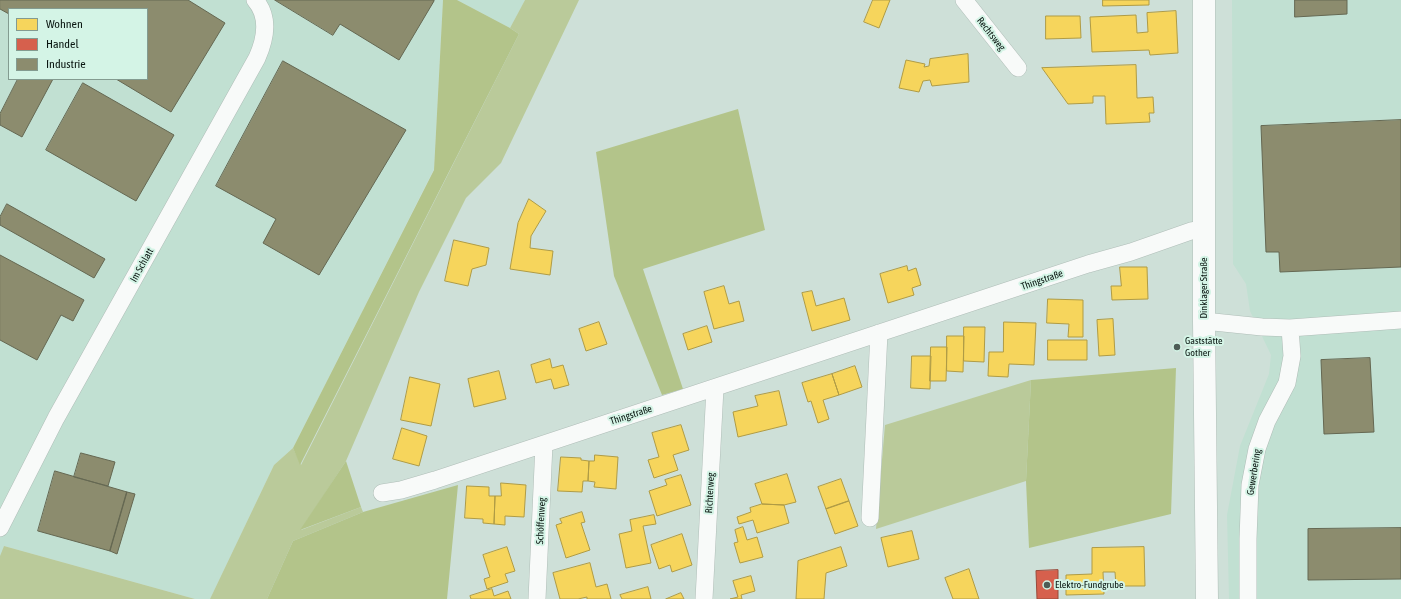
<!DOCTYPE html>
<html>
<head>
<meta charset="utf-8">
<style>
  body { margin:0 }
  #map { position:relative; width:1401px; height:599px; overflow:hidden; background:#cee0d8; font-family:"Asap Condensed",sans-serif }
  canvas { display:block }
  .legend { position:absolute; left:8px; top:8px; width:140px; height:72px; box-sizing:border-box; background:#d4f4e6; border:1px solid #839b90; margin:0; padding:5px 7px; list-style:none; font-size:12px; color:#091510 }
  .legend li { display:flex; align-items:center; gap:8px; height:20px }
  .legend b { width:20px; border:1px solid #839b90 }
</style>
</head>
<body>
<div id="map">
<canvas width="1401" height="599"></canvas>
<ul class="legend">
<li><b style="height:11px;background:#f6d55c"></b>Wohnen</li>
<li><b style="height:11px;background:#d6604d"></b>Handel</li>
<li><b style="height:11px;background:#8c8c6e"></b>Industrie</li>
</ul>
</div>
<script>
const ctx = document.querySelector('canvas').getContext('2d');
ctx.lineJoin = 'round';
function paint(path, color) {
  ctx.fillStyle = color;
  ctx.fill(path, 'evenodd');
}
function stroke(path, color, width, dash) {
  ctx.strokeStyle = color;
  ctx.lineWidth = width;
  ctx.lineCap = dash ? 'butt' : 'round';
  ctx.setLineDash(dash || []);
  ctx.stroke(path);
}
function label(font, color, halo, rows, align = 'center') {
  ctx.font = font + ' "Asap Condensed",sans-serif';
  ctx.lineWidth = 4;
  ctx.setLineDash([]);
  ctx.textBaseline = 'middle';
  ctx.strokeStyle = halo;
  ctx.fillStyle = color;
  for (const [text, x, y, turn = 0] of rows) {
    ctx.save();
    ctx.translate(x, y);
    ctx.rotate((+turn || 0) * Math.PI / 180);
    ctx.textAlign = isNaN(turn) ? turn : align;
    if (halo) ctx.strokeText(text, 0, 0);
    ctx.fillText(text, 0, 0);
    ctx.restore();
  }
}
paint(new Path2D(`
  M0,0H443L434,169L293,448L274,465L210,599H195L4,546L0,556ZM9,9H147V79H9Z
  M457,0H525L510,28Z
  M1232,0H1401V599H1229L1227,515L1240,446L1269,374L1271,355L1250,311L1246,284L1233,264Z`), '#c1e0d2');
paint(new Path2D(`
  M525,0H579L501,163L466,198L419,292L346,461L301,530L361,507L363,512L293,541L267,599H210L274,465L293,448L301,465L519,34L510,28Z
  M1031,380L1026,481L876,529L885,425Z
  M4,546L195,599H0V556Z`), '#baca9a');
paint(new Path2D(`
  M443,0H457L510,28L519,34L300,465L293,448L434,170Z
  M738,109L765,230L643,269L683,389L662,395L614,276L596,152Z
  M1176,368L1171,514L1029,548L1026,481L1031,380Z
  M346,461L361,507L300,530Z
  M458,485L447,599H267L293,541L363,512Z`), '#b3c48a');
const homes = new Path2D(`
  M873,0H890L879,28L864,22Z
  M1103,0H1149V5L1103,6Z
  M1176,11L1178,53L1150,55L1149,50L1092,52L1090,17L1136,15L1137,33L1148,32L1147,13Z
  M1046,16H1080L1081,38L1046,39Z
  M968,54L969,82L932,86L930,80L923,81L919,92L899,88L906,60L925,64L924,67L929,66L930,59Z
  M1136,65L1137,98L1153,97L1154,113H1149L1150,122L1106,124L1105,96H1093V103L1068,104L1042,68Z
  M529,199L546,211L531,236L530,248L553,251L550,275L510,269L518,223Z
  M454,240L489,248L486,265L472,269L468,286L445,281Z
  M907,266L908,271L916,268L921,285L912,288L914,295L888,303L880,274Z
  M1120,267H1147L1148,299L1112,300L1111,286H1121Z
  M724,286L729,304L739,301L744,321L714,329L704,292Z
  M812,291L816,306L844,298L850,320L812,331L802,293Z
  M1048,299L1083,300V337H1068L1069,324L1047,323Z
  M1113,319L1115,355L1099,356L1097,320Z
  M599,322L607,344L586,351L579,329Z
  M1004,322L1036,323L1034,365L1009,364L1008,377L988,376L989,352H1003Z
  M707,326L712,342L688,350L683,334Z
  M964,327H985L984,362L964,361Z
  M947,336H964L963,372L947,371Z
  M1048,340H1087V360H1048Z
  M931,347H947L946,381H930Z
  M912,356H931L930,389L911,388Z
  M550,359L552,368L563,365L569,385L554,389L551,379L536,383L531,365Z
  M855,366L862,387L839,395L832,374Z
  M499,371L506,399L474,407L468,379Z
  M832,374L839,395L823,400L829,419L818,423L811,401L808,402L802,383Z
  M410,377L440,384L431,426L401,420Z
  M779,391L787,425L738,437L733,412L758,406L755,396Z
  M681,425L689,450L673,455L678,470L654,478L648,460L659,457L652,433Z
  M402,428L427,436L419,466L393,459Z
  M595,455L618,457L616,489L594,487L595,482L588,481L589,461H594Z
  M561,457L581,458V460L589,461L588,481H583L582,492L558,491Z
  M787,474L796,502L784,505L762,504L755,484Z
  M681,475L691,505L657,516L649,491L667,485L665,480Z
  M841,479L849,501L826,509L818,487Z
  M501,483L526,485L524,517L505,516V525L494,524L495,496H501Z
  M467,486L489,487V496H495L494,524L483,523V519L465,518Z
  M849,501L858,526L835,534L826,509Z
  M762,504L784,505L789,523L757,533L753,520L739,524L737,517L751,512L750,508Z
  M582,512L585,522L581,523L590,550L566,558L556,525L562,523L560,519Z
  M654,515L656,524L643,526L651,563L626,568L619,534L632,531L630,520Z
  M743,527L747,540L757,537L763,557L740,563L734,543L738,542L735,530Z
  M912,531L919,559L888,567L881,538Z
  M682,534L692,565L672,572L670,565L659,569L651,545Z
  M507,547L515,571L505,574L508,582L487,589L484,579L490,577L483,555Z
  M841,547L847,566L826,573L824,599H796L798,561Z
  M1144,547L1145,586H1116L1115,572H1103L1104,594L1066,595V575L1092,574V548Z
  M590,563L596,587L607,584L611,599H587V597L578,599H560L553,573Z
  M969,569L979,599H953L945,578Z
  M751,576L755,591L741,595L742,599H730L738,597L733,581Z
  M648,587L651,599H622L620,595Z
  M492,589L494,596L508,591L511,599H471L470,596Z
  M681,593L684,599H666Z`);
paint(homes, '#f6d55c');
stroke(homes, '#af9b45', 1);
const shops = new Path2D(`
  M1058,570V599H1037L1036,571Z`);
paint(shops, '#d6604d');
stroke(shops, '#984a3b', 1);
const industry = new Path2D(`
  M0,0H188L225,23L171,112L116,79H147V9H9V14L0,9Z
  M275,0H434V1L399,60L340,24L333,35Z
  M1295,0H1347V14L1295,17Z
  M283,61L406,130L319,275L263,243L276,219L216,186Z
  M18,79H53L22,137L0,125V114Z
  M83,83L174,135L136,201L46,150Z
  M1401,120V267L1280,272L1279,252H1266L1261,126Z
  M7,204L105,259L94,278L0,225V217Z
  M0,255L84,300L73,321L61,315L37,360L0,340Z
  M1370,358L1374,432L1324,434L1321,360Z
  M81,453L115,462L108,486L74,477Z
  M55,471L127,492L110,551L38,531Z
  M127,492L135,494L117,554L110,551Z
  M1401,528V579L1308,580V529Z`);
paint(industry, '#8c8c6e');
stroke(industry, '#656852', 1);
const street = new Path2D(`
  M964,0L1018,68
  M1204,321L1262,327L1290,328
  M382,493L401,490L435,480L1088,264L1131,252L1191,231L1204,229
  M870,518L879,333
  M0,528L56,418L257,58C265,40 270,17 255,0
  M537,599L544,444
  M704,599L715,388
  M1248,599V539L1250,485L1257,449L1267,421L1287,383L1292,356L1290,328L1401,320`);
const secondary = new Path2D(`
  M1204,0V321L1207,599`);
stroke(street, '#afbdb7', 18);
stroke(secondary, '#afbdb7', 23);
stroke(street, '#f8faf9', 17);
stroke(secondary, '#f8faf9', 22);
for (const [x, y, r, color] of [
  [1177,347,4,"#4e5c56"],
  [1047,585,4,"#4e5c56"]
]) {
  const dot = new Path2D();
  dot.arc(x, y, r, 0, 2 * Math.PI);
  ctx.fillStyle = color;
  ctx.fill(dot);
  stroke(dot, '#d4f4e6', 1.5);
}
label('10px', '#091510', '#d4f4e6', [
  ["Rechtsweg",991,34,52],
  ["Im Schlatt",142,265,-61],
  ["Thingstraße",1042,280,-19],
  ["Dinklager Straße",1204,288,-90],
  ["Thingstraße",631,415,-18],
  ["Gewerbering",1254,472,-81],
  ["Richterweg",710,493,-87],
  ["Schöffenweg",541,521,-87]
]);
label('10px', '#091510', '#d4f4e6', [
  ["Gaststätte",1185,341],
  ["Gother",1185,353],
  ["Elektro-Fundgrube",1055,585]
], 'left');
</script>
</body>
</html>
